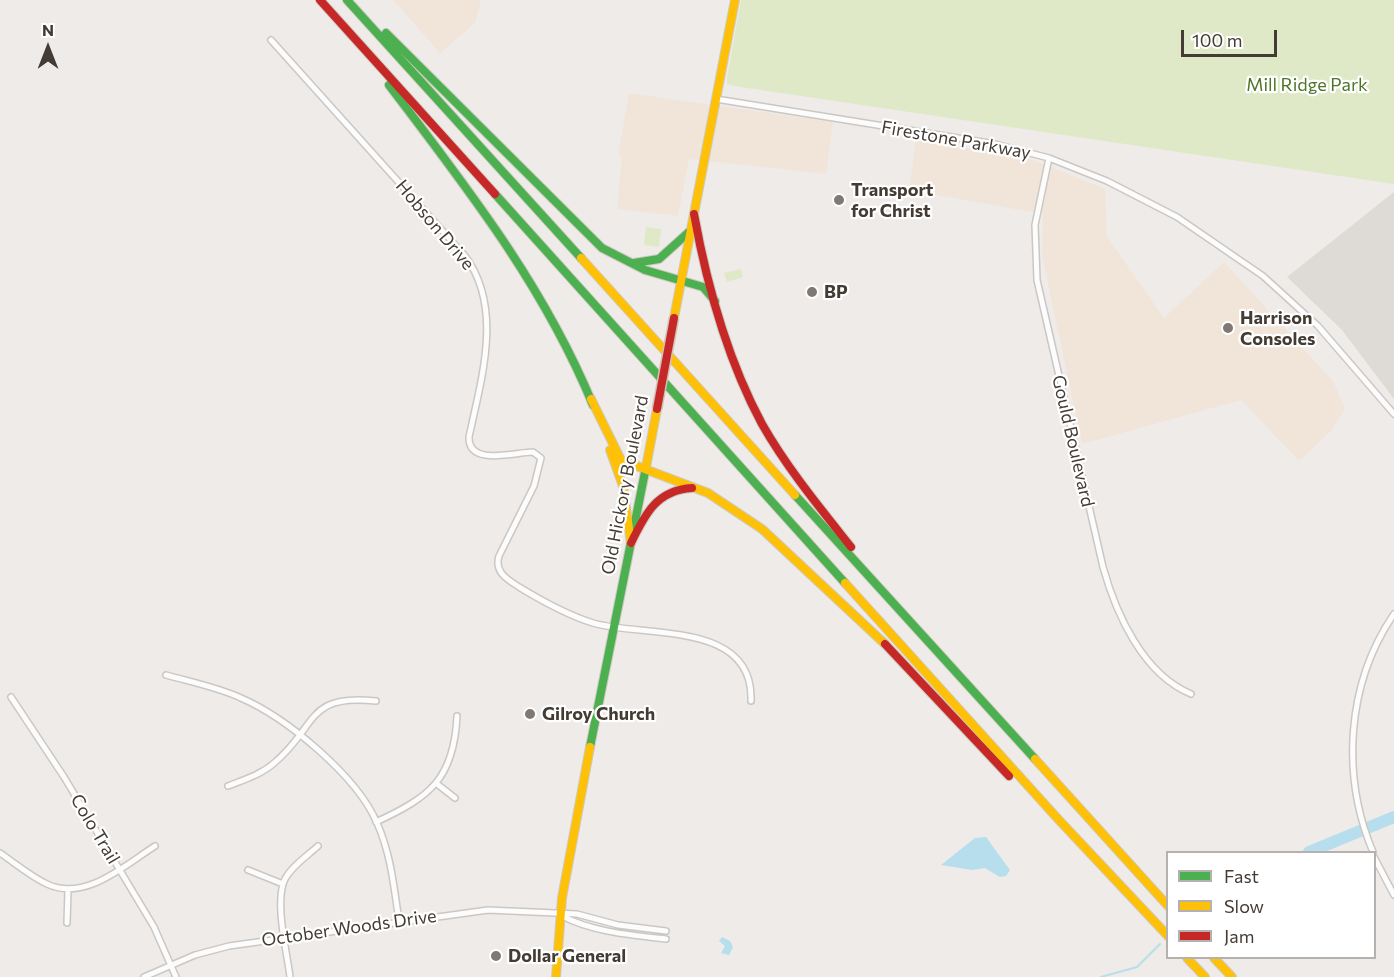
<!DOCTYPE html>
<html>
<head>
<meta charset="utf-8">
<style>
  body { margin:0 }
  #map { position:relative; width:1394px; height:977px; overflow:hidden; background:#eeebe8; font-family:Commissioner,sans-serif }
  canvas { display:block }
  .legend { position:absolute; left:1166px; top:851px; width:210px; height:108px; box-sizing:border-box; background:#fff; border:2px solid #b4b1ae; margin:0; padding:8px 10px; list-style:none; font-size:18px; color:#443c34 }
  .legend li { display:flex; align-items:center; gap:12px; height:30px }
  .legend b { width:30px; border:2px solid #b4b1ae }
  .north { position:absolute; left:18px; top:18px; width:60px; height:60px; -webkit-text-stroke:4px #fff; paint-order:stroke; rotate:0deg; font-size:16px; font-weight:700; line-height:24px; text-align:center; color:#443c34 }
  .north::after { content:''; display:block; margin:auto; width:21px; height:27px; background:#443c34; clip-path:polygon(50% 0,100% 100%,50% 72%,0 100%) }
  .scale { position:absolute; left:1181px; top:30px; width:96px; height:27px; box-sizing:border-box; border:3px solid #443c34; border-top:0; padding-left:8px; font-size:18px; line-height:21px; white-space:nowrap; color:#443c34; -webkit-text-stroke:4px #fff; paint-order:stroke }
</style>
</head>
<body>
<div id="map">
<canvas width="1394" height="977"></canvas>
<ul class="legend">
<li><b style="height:8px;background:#4caf50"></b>Fast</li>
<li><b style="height:8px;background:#ffc107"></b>Slow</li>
<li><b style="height:8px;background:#c62828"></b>Jam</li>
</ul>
<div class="north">N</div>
<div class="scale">100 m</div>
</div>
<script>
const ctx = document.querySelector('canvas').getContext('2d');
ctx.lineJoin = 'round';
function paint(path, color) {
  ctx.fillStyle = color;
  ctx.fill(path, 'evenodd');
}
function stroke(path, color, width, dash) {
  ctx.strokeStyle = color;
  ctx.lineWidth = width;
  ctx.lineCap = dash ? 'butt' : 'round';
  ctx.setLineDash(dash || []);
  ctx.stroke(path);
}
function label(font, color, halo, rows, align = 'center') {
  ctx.font = font + ' Commissioner,sans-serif';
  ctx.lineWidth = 4.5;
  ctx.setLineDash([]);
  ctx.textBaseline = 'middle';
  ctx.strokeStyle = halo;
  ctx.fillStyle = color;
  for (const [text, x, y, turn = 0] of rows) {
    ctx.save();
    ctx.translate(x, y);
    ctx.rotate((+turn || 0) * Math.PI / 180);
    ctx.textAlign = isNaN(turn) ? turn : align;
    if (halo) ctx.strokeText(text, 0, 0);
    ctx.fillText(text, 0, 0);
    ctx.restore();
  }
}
paint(new Path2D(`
  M393,0H481L475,23L440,53Z
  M629,93L833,122L826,174L689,159L678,216L617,209L622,156L618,155Z
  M916,140L1030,159L1105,189L1107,237L1164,318L1224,262L1333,381L1345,409L1331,431L1299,461L1241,400L1082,444L1042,255L1043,214L909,190Z`), '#f1e5da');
paint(new Path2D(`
  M1394,192V399L1342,330L1287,277Z`), '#dedad6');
paint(new Path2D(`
  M741,0H1394V184L734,86L727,84V78Z
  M646,227L661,229L659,247L644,245Z
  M741,269L743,277L727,282L724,273Z`), '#dfe9c8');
paint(new Path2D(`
  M986,837L1010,870L1006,876L1000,877L985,868L972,870L941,865L975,838Z
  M722,937L730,941L733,947L729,955L721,953L725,946L719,941Z`), '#b7deed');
stroke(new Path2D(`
  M1101,977L1137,967L1160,944`), '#b7deed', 2);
stroke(new Path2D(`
  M1309,852L1394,817`), '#b7deed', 12);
const street = new Path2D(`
  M271,40L465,256C504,308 481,380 469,437C468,467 516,452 533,452L541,458L534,486L499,556C494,572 507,579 519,587C542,601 567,615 593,623C645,638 754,620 751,701
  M716,99L995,144L1049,158L1107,181L1177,217L1263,276L1318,326L1394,414
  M1049,158L1035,225L1037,280L1103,567C1116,614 1143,674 1191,694
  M166,675C191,682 217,687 241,698C287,718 357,776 377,823C391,854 394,888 399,921
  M11,697L64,777L154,927L176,977
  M437,784L455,798
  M228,786C243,780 260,775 273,764C318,727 305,693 376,701
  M376,822C430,797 454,779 457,716
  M1373,852C1341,776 1346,684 1394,614
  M0,853C15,863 30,876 47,884C85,902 125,865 155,846
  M1374,857L1394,895
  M248,870L283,884
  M562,916C593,932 631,935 666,939
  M67,923L68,890
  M144,977L195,955L229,946L488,910L577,914L618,925L666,931
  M290,977C287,952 274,901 285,879C292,866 307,856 318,846`);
const fast = new Path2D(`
  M347,0L581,258
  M386,33L602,248L645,270L703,287L715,301
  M389,85C467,188 543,284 593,405
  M495,194L845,583
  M634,263L659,259L689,232
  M795,495L1035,759
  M590,747L646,467`);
const slow = new Path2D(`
  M581,258L795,495
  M674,318L735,0
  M591,399L621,460L708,493L762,529L885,644
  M610,450L623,486L631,543
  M646,467L657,409
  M845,583L1058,819L1168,936
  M1035,759L1168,906
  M1187,958L1205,977
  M1214,958L1232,977
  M556,977L562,898L590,747`);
const jam = new Path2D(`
  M320,0L495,194
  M694,214C707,286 727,359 762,424C787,468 820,508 851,547
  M631,543C645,514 657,490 692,488
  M885,644L1009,776`);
stroke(street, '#cbc7c4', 8);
stroke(fast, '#cfc9c0', 10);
stroke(slow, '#cfc9c0', 10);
stroke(jam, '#cfc9c0', 10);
stroke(street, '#fcfcfc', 5);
stroke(fast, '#4caf50', 8);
stroke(slow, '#ffc107', 8);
stroke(jam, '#c62828', 8);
const jamBridge = new Path2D(`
  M657,409L674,318`);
stroke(jamBridge, '#d0c5b5', 11, []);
stroke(jamBridge, '#c62828', 8);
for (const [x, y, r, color] of [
  [839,200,6,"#807973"],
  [812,292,6,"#807973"],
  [1228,328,6,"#807973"],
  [530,714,6,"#807973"],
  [496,956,6,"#807973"]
]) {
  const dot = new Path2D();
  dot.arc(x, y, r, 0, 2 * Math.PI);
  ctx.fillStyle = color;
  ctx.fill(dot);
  stroke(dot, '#fff', 2);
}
label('18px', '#4e7528', '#fff', [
  ["Mill Ridge Park",1307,85]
]);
label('18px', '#443c34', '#fff', [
  ["Firestone Parkway",956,140,10],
  ["Hobson Drive",435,225,50],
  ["Gould Boulevard",1073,441,77],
  ["Old Hickory Boulevard",625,485,-79],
  ["Colo Trail",95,829,59],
  ["October Woods Drive",349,928,-8]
]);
label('bold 18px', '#443c34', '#fff', [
  ["Transport",851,190],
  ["for Christ",851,211],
  ["BP",824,292],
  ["Harrison",1240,318],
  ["Consoles",1240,339],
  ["Gilroy Church",542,714],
  ["Dollar General",508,956]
], 'left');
</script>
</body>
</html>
